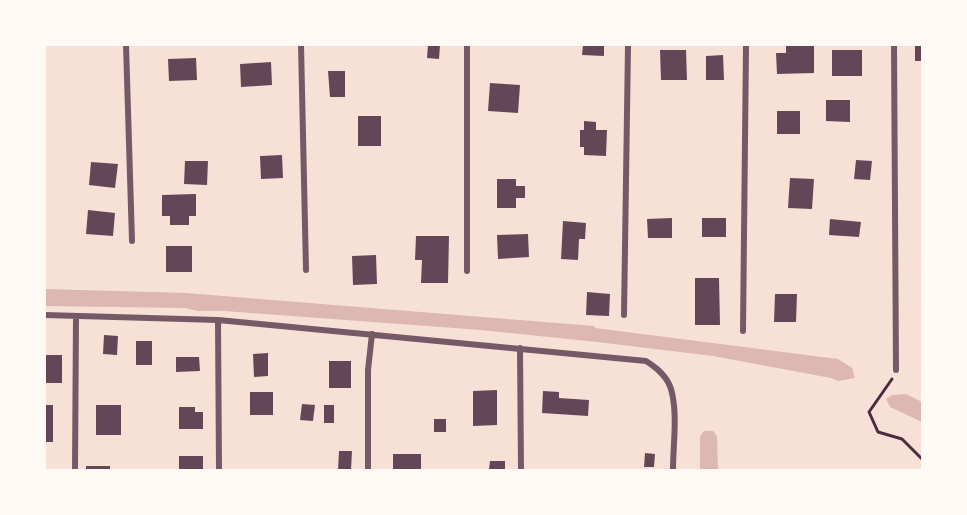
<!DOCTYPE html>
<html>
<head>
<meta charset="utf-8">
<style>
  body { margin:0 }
  #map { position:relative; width:967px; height:515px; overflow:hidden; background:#f7e1d7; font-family:Signika,sans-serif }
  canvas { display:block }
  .frame { position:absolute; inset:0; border:46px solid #fffaf5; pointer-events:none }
</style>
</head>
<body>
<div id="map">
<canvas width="967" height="515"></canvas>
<div class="frame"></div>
</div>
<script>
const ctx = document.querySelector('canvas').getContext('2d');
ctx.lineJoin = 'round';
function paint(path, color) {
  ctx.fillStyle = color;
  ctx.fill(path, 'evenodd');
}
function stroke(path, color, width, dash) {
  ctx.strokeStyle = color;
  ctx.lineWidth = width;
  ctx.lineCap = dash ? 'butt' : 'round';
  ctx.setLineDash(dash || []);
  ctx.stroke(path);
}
paint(new Path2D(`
  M45,289L186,293L594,326L595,328L838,359L852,368L855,378L838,381L831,378L713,356L597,342L481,330L224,311H198L185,308L45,306Z
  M906,394L922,402V422L890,407L886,399L892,395Z
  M704,431H713L717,436L718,470H700V436Z`), '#dcb8b0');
paint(new Path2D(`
  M428,45H440L439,59L427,58Z
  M583,45H604V56L582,55Z
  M786,45H814V73L777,74L776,53H786Z
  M915,45H922V61H915Z
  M660,50H686L687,80H661Z
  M832,50H862V76H832Z
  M723,55L724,80H706V56Z
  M196,58L197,80L169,81L168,59Z
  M271,62L272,85L241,87L240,64Z
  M328,71H345V97H330Z
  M490,83L520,85L518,113L488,111Z
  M826,100H850V122L826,121Z
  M777,111H800V134H777Z
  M358,116H381V146H358Z
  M584,121L596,122V130H607L606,156L584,155V147H580V130H584Z
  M282,155L283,178L261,179L260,156Z
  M856,160L872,161L870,180L854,179Z
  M185,161H208L207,185L184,184Z
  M91,162L118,164L115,188L89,185Z
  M790,178L814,179L812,209L788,208Z
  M497,179H516V186H525V198H516V208H497Z
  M196,194V216H189V225H170V216H162V195Z
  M88,210L115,213L113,236L86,234Z
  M672,218V238H648L647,219Z
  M702,218H726V237H702Z
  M830,219L861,222L859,237L829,235Z
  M563,221L586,223L585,239H579L578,260L561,259Z
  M528,234L529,257L498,259L497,235Z
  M416,236H449L448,283H421L422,260H415Z
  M166,246H192V272H166Z
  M376,255L377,284L353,285L352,256Z
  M695,278H719L720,325H695Z
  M587,292L610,294L609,316L586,315Z
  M775,294H797L796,322H774Z
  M104,335L118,336L117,355L103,354Z
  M136,341H152V365H136Z
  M268,353V376L254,377L253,354Z
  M45,355H62V383H45Z
  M176,357H199L200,371L176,372Z
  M329,361H351V388H329Z
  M497,390V425L473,426V391Z
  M543,391L559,392V398L589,400L588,416L542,413Z
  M250,392H273V415H250Z
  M302,404L315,405L313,421L300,420Z
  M45,405H53V442H45Z
  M96,405H121V435H96Z
  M324,405H334V423H324Z
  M179,407H195V412H203V429H179Z
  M434,419H446V432H434Z
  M339,451H352L351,470H338Z
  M645,453L655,454L654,467H644Z
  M393,454H421V470H393Z
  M179,456H203V470H179Z
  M490,461H505V470H489Z
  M86,466H110V470H86Z`), '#644757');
stroke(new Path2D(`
  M892,379L869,412L878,432L902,439L922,459`), '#4a2c40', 3);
stroke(new Path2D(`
  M126,45L132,241
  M301,45L306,270
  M894,45L896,370
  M467,271V45
  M45,315L218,320L646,361C657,368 667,376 671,389C678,413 673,445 673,470
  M624,315L628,45
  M218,320L219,470
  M743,331L746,45
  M520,348L521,470
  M75,470L76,316
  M368,470V370L372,334`), '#755966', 6);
</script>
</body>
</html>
